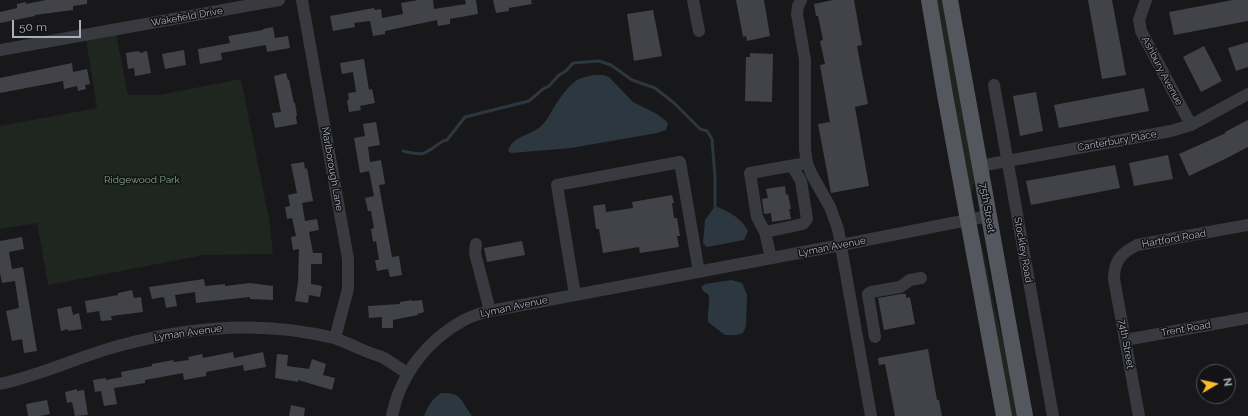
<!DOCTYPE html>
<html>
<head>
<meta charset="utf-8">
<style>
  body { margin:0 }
  #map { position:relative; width:1248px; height:416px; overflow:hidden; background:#18181b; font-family:Raleway,sans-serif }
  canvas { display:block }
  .north { position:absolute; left:1196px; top:364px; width:40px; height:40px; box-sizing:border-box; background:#131316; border:1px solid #4f5158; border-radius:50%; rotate:81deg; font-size:11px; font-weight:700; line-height:16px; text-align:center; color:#aaafbb }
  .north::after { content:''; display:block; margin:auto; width:14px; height:18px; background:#febc2d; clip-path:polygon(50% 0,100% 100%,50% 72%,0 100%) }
  .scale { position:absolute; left:12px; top:20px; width:69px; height:18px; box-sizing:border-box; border:2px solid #aaafbb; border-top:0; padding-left:5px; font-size:12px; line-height:14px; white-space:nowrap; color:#aaafbb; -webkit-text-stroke:3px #131316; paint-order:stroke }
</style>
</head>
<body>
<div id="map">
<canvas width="1248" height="416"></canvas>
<div class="north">N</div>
<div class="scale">50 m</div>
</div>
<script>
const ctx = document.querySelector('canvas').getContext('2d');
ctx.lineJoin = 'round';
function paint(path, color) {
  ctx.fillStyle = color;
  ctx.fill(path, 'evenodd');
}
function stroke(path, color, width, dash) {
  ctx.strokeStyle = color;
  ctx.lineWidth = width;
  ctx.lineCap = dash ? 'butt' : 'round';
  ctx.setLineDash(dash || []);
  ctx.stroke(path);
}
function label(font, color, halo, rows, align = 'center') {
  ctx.font = font + ' Raleway,sans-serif';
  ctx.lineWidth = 3;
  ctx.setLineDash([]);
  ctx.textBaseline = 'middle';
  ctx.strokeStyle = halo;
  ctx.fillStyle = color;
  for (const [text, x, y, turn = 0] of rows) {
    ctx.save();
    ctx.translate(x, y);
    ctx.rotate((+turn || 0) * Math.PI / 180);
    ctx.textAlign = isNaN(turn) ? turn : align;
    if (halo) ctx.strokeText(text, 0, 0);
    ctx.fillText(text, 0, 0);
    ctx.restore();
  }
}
paint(new Path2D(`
  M935,0H944L974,180L972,195H969Z
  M116,34L128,95H159L241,79L269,219L273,254L204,255L48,285L37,223L0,229V126L97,108L86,39Z
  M978,242H981C986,262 990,284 994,305C1003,342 1013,378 1020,416H1011Z`), '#1e261f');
paint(new Path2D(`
  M594,75H603L609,77L633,102L657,114L666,121L668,124L666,130L657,133L571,148L511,153L508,151C512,137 530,135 540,127C546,122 549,116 553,109C559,99 568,85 579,79C583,77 589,76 594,75Z
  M715,206C728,211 742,218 748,231L744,240L707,247L703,243L705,220Z
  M731,280L742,283L747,295L746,326L743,333L737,335H725L708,322C707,312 711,302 708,294L704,292L701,287L705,284Z
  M441,393C462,392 461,401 472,416H424C428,406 432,399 441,393Z`), '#2d3740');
stroke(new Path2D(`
  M403,151C426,157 425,153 443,141L447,140L465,117L529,101L543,89L549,86L559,75L566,71L573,63L599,61L611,65L632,80L655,88L674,103L700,129L707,131L712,139L715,177V206`), '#2d3740', 3);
paint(new Path2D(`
  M46,0H87V4L73,6V10L35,15V16L0,23V12L17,8V4L26,2V4Z
  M418,0H433L434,9L466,4L465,0H476L478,14L450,19V24L438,26L437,20L385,31V34L373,36L370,21L354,23L355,27L333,31L330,16L374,8L375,10L381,9L382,18L403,14L401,3Z
  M493,0H531L532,4L509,8V11L496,13Z
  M736,0H764L770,36L747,41L746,36L743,37Z
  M833,0H854L862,45L857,46L868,104L855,107L869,186L831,193L818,124L830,122L820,65L825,64L820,41L823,40L818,16H816L814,4Z
  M1088,0H1112L1126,75L1102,79Z
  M1233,0H1248V21L1174,35L1169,12Z
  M653,10L662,56L634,61L627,14Z
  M273,27L275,38L288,36L290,48L267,52L266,45L221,53L222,60L200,64L198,49L230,43L228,36L263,30V29Z
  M1248,42V67L1236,71L1228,48Z
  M1204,46L1222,81L1201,92L1183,57Z
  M184,50L186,65L165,69L162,54Z
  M139,51L140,53L147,51L151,73L135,76L134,68L128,69L126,53Z
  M750,53L773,54L772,102L745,101L746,57H750Z
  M364,59L369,90L372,89L375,103L360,106L361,110L349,112L347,100H349L348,93L356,92L353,72L342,74L340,63Z
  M72,63L73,72L87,69L90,84L85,85L86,89L78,91L77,86L64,89L63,81L0,93V78Z
  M286,73L288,80H289L294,103H295L297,115L296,116L297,124L275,128L272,113L281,112L274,76Z
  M1144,88L1149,111L1059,128L1054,105Z
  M1036,92L1043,131L1020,136L1013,96Z
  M1248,120V147L1225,159L1189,176L1179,154L1226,133L1225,132Z
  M376,122L380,145L368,147L370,162L381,160L385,184L379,185L392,257L399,256L402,275L390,277L388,269L377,271L375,260H379L376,241L373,242L371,229L374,228L371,211H368L365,198L374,196L369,171L360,173L354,138L365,136L363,124Z
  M1168,155L1173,179L1134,186L1129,163Z
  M304,162L305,169L307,168L313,201L302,203L305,221L317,219L319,230L309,232L313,253H322V264H311V284L322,286L320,297L309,295L308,303L295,301L298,283L299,249L293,250L291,237L296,236L292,218L287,219L285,207L290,206L288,195L297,193L291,164Z
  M1115,165L1120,188L1031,205L1026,181Z
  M785,186L786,195L788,194L791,209H789L791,219L772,222L771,213L764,214L762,199L768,198L766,189Z
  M672,195L674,203H672L674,218H677L680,236H677L679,247L640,253L639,247L603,253L599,229H596L593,206L605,204L606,212L633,208L632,202Z
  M22,237L24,249L9,252L12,269L23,267L37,351L24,353L22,339L12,341L6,311L19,308L15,281L2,283L0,273V241Z
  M522,241L525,255L487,262L484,248Z
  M204,279L205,286L225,284V286L250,283L273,286V300L250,299V297L196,303L195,292L175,295L177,306L166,308L164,297L152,299L149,287Z
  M132,290L134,298L141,297L143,312L111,316L112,320L101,321L99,311L87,313L85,301L118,295V293Z
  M901,294H906V298L910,297L915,324L884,330L878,298Z
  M412,300V301L422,300L424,312L417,314L418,315L393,320V328H382V317L369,318L368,306L400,304V302Z
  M71,306L73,315L79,313L82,329L68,331V329L61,331L57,309Z
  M928,349L937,400H939L942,416H895L885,364L879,365L878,358Z
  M233,352L234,358L263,352L266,367L244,371L243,365L206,372V376L184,380L183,373L145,380V383L114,388L117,404L104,406L101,391L95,392L93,380L106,378V380L122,377L121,372L152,366V364L173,360L174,362L189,360L188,357L202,354L203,358Z
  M277,354L288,355L287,366L309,369L312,359L326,364L323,375L335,378L332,390L298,380V382L275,378Z
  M77,389V391L84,390L88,415L75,416L72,402L67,403L65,392Z
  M47,400L50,414L40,416H28L26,404Z
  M291,405L305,408L304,416H289Z`), '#424348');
stroke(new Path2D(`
  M302,0L348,259V289L335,338
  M693,0L699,31
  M801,0L798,6L797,14L805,60V149L807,163L812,175L830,207L838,229L871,416
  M1146,0L1139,20L1141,31L1191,125
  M0,50L279,0
  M994,85L1053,416
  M980,166L1171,131L1191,125L1248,94
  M765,232L803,224L807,219L801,181L792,166
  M476,244L475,253L490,311
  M771,258L765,232L757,217L750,173L807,163
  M575,295L557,185L680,162L699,272
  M875,337L868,294L871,292L900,287L910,280L921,278
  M1125,340L1248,318
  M0,384C41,375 78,357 118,346C190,326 262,320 334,338C341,340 349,344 356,347C364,351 373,354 382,357C391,362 399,368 407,373
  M392,416C400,375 427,340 464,320C472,316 481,313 490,311L841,245L988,216
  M1139,416L1114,279C1114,261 1121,253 1137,245L1248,225`), '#393a40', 12);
stroke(new Path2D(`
  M929,0L945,95L1004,416
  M950,0L1025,416`), '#55575f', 16);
label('10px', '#aaafbb', '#131316', [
  ["Wakefield Drive",187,17,-10],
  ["Ashbury Avenue",1162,71,62],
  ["Canterbury Place",1117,141,-10],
  ["Marlborough Lane",332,169,80],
  ["75th Street",987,208,80],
  ["Hartford Road",1174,239,-10],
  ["Lyman Avenue",832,247,-11],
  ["Stockley Road",1023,250,80],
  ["Lyman Avenue",514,307,-12],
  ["Trent Road",1186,329,-10],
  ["Lyman Avenue",188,333,-8],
  ["74th Street",1126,344,80]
]);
label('10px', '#80a783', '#131316', [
  ["Ridgewood Park",142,180]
]);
</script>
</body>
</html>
